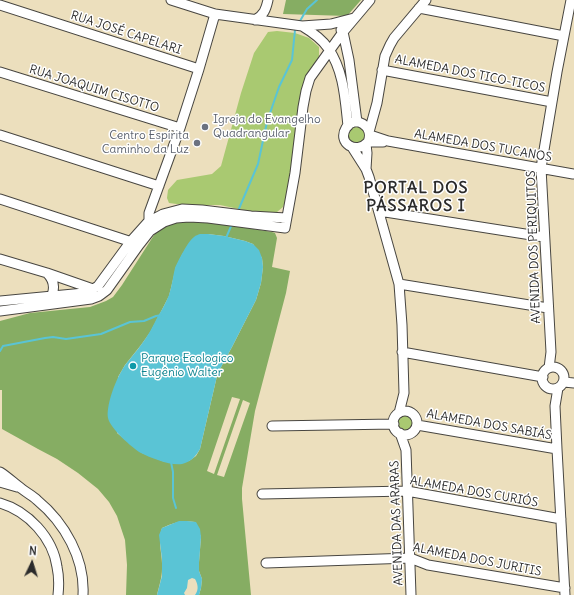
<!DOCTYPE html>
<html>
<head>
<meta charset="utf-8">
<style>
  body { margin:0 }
  #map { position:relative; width:574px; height:595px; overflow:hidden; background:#ecdfbd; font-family:Delius,sans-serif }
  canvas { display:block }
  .north { position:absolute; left:12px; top:543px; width:40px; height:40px; -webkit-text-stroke:3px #fff; paint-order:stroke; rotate:4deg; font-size:11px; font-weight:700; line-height:16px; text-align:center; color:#2b2b2b }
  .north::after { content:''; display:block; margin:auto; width:14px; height:18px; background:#2b2b2b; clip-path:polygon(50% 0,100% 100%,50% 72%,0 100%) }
</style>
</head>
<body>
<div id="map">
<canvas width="574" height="595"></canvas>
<div class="north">N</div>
</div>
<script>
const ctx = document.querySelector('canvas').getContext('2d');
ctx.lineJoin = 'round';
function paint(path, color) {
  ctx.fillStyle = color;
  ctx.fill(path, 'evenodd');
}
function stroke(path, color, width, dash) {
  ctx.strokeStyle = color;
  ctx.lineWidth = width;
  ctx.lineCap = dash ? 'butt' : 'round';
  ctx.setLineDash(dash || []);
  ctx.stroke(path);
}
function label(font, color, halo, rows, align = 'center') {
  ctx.font = font + ' Delius,sans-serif';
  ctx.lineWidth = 3;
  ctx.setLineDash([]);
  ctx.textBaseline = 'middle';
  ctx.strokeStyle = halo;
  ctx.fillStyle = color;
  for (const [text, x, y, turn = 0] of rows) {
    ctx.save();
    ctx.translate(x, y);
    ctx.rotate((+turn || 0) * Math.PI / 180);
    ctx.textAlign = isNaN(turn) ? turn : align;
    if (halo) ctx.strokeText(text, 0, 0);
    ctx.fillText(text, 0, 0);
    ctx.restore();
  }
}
paint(new Path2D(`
  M277,31L295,33L309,38L319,47V56L314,68L287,196L283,207L277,212H262L248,211L220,205H184L169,203L167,198L168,190L177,180L212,174L221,166L241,93L254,53L268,32Z
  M359,125L367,135L361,145L348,142L347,132L352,126Z
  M396 422a10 10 0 1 1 20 0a10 10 0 1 1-20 0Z`), '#a9c971');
paint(new Path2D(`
  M286,0H361L347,16L283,14Z
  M180,221L211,222L272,232L275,233L277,238L272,267L290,271L286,293L255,411L242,488V499L251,595H199L201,588L202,579L199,571V562L201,537L195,522C182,520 175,522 162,528C157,542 163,555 162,569C162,578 159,586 157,595H126L127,565L125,540L117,516L109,502L98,489L78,473L57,459L38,449L2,429V390H0V321L30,313L90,307L106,301L113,297L122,285L156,232L166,225ZM208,234L224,236L245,241L253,244L262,258L263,267L261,283L256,300L232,347L220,369L217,376L200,449L196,456L189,461L165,462L142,453L117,433L118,377L125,365L141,345L151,331L169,296L176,267L183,253ZM232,397L240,399L214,474L207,471ZM243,400L250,403L224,477L217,475Z`), '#86ad63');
paint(new Path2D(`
  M200,234H208L224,236L245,241L253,244L259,250L262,258L263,267L261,283L256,300L232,347L220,369L217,376L200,449C196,456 191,462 182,464C171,466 151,458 141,453C132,448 110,428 108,418C106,406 115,382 121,372C126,362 135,354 141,345C148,336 153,326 158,316C162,310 166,302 169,295C172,286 173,276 175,268C178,261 188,241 194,237C196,235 198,235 200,234Z
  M179,521H187L196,522L200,529L201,537L199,563V571L202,579L201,588L199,595H195C199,590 198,584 195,579L192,578L188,580L187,588L184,593L185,595H157L162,576V559L159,535L162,528Z`), '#5ac4d5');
stroke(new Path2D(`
  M300,21L307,9L317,0
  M238,211L258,164L267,122L279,87L292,60L295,30
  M226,238L232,224
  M0,351L3,346L45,338L53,337L66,339L101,334L130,322L144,321L156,316L162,315
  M171,462L173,472V498L176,508`), '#5ac4d5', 2);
const minor = new Path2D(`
  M171,0L215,14L302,26L331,24L354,18
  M0,5L199,69
  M419,8L564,36
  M255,20C264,15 266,9 268,0
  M302,26C312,32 322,39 328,48C344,71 345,99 348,126
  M341,30L343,32L349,60L357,122
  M382,70L552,102
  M0,72L180,128
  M369,132L377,103L385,56L390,45L394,38L426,0
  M0,135L159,186
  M370,135L388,141L573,174
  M368,142C375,126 354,114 346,128C337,143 356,155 368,142H383
  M352,147L366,169L369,177L399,284L402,325L404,393L399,413
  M366,169L367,153L366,144
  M0,199L135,243
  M379,211L544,237
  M149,226V213L180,128L199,69L215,14
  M0,259L47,273L93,289
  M47,273C54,280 55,287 52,295
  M399,284L548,308
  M0,301L84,293L93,289L98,286L131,241L148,222L163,214L182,209L202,210L251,216L286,218
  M0,311L91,299L99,296L107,290L139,245L150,231L164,222L176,218L189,217L208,218L285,228L295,173L303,107L306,91L310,78L343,32L370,0
  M402,352L543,377
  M542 378a11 11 0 1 1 22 0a11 11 0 1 1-22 0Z
  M549,368L551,352L541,168L557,72L571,0
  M564,382L574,383
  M558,388L555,406L557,449L565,595
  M393 423a12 12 0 1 1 24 0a12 12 0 1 1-24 0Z
  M417,425L557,449
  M272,426L394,424
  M400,433L406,450L411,595
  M0,472C8,477 15,484 22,489C27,493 33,496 37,500C65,523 85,559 83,595
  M0,482L17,487
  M262,494L407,491L561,519
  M0,503C28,511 53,538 57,567C59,576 59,586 58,595
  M266,563L410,558L428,565L565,588`);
stroke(minor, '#484641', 11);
stroke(minor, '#fff', 9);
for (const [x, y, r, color] of [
  [205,127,4,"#6b7280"],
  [197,143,4,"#6b7280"],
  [133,366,4,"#0f9aa8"]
]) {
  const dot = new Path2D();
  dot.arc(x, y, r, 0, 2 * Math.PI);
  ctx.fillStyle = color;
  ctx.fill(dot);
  stroke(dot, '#fff', 1.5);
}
label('12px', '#2b2b2b', '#fff', [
  ["RUA JOSÉ CAPELARI",126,33,18],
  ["ALAMEDA DOS TICO-TICOS",470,74,11],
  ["RUA JOAQUIM CISOTTO",94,89,17],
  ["ALAMEDA DOS TUCANOS",483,146,10],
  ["AVENIDA DOS PERIQUITOS",534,247,-92],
  ["ALAMEDA DOS SABIÁS",489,425,10],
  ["ALAMEDA DOS CURIÓS",474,492,10],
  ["AVENIDA DAS ARARAS",397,523,-92],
  ["ALAMEDA DOS JURITIS",477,560,11]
]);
label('12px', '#5b616d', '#fff', [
  ["Igreja do Evangelho",213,120],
  ["Quadrangular",213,134],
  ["Centro Espírita",189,136,"right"],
  ["Caminho da Luz",189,150,"right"]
], 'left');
label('12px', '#0d838f', '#fff', [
  ["Parque Ecologico",141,359],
  ["Eugênio Walter",141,373]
], 'left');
ctx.letterSpacing = '1px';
label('bold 16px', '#2b2b2b', '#fff', [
  ["PORTAL DOS",416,188],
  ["PÁSSAROS I",416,206]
]);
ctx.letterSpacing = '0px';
</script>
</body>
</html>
